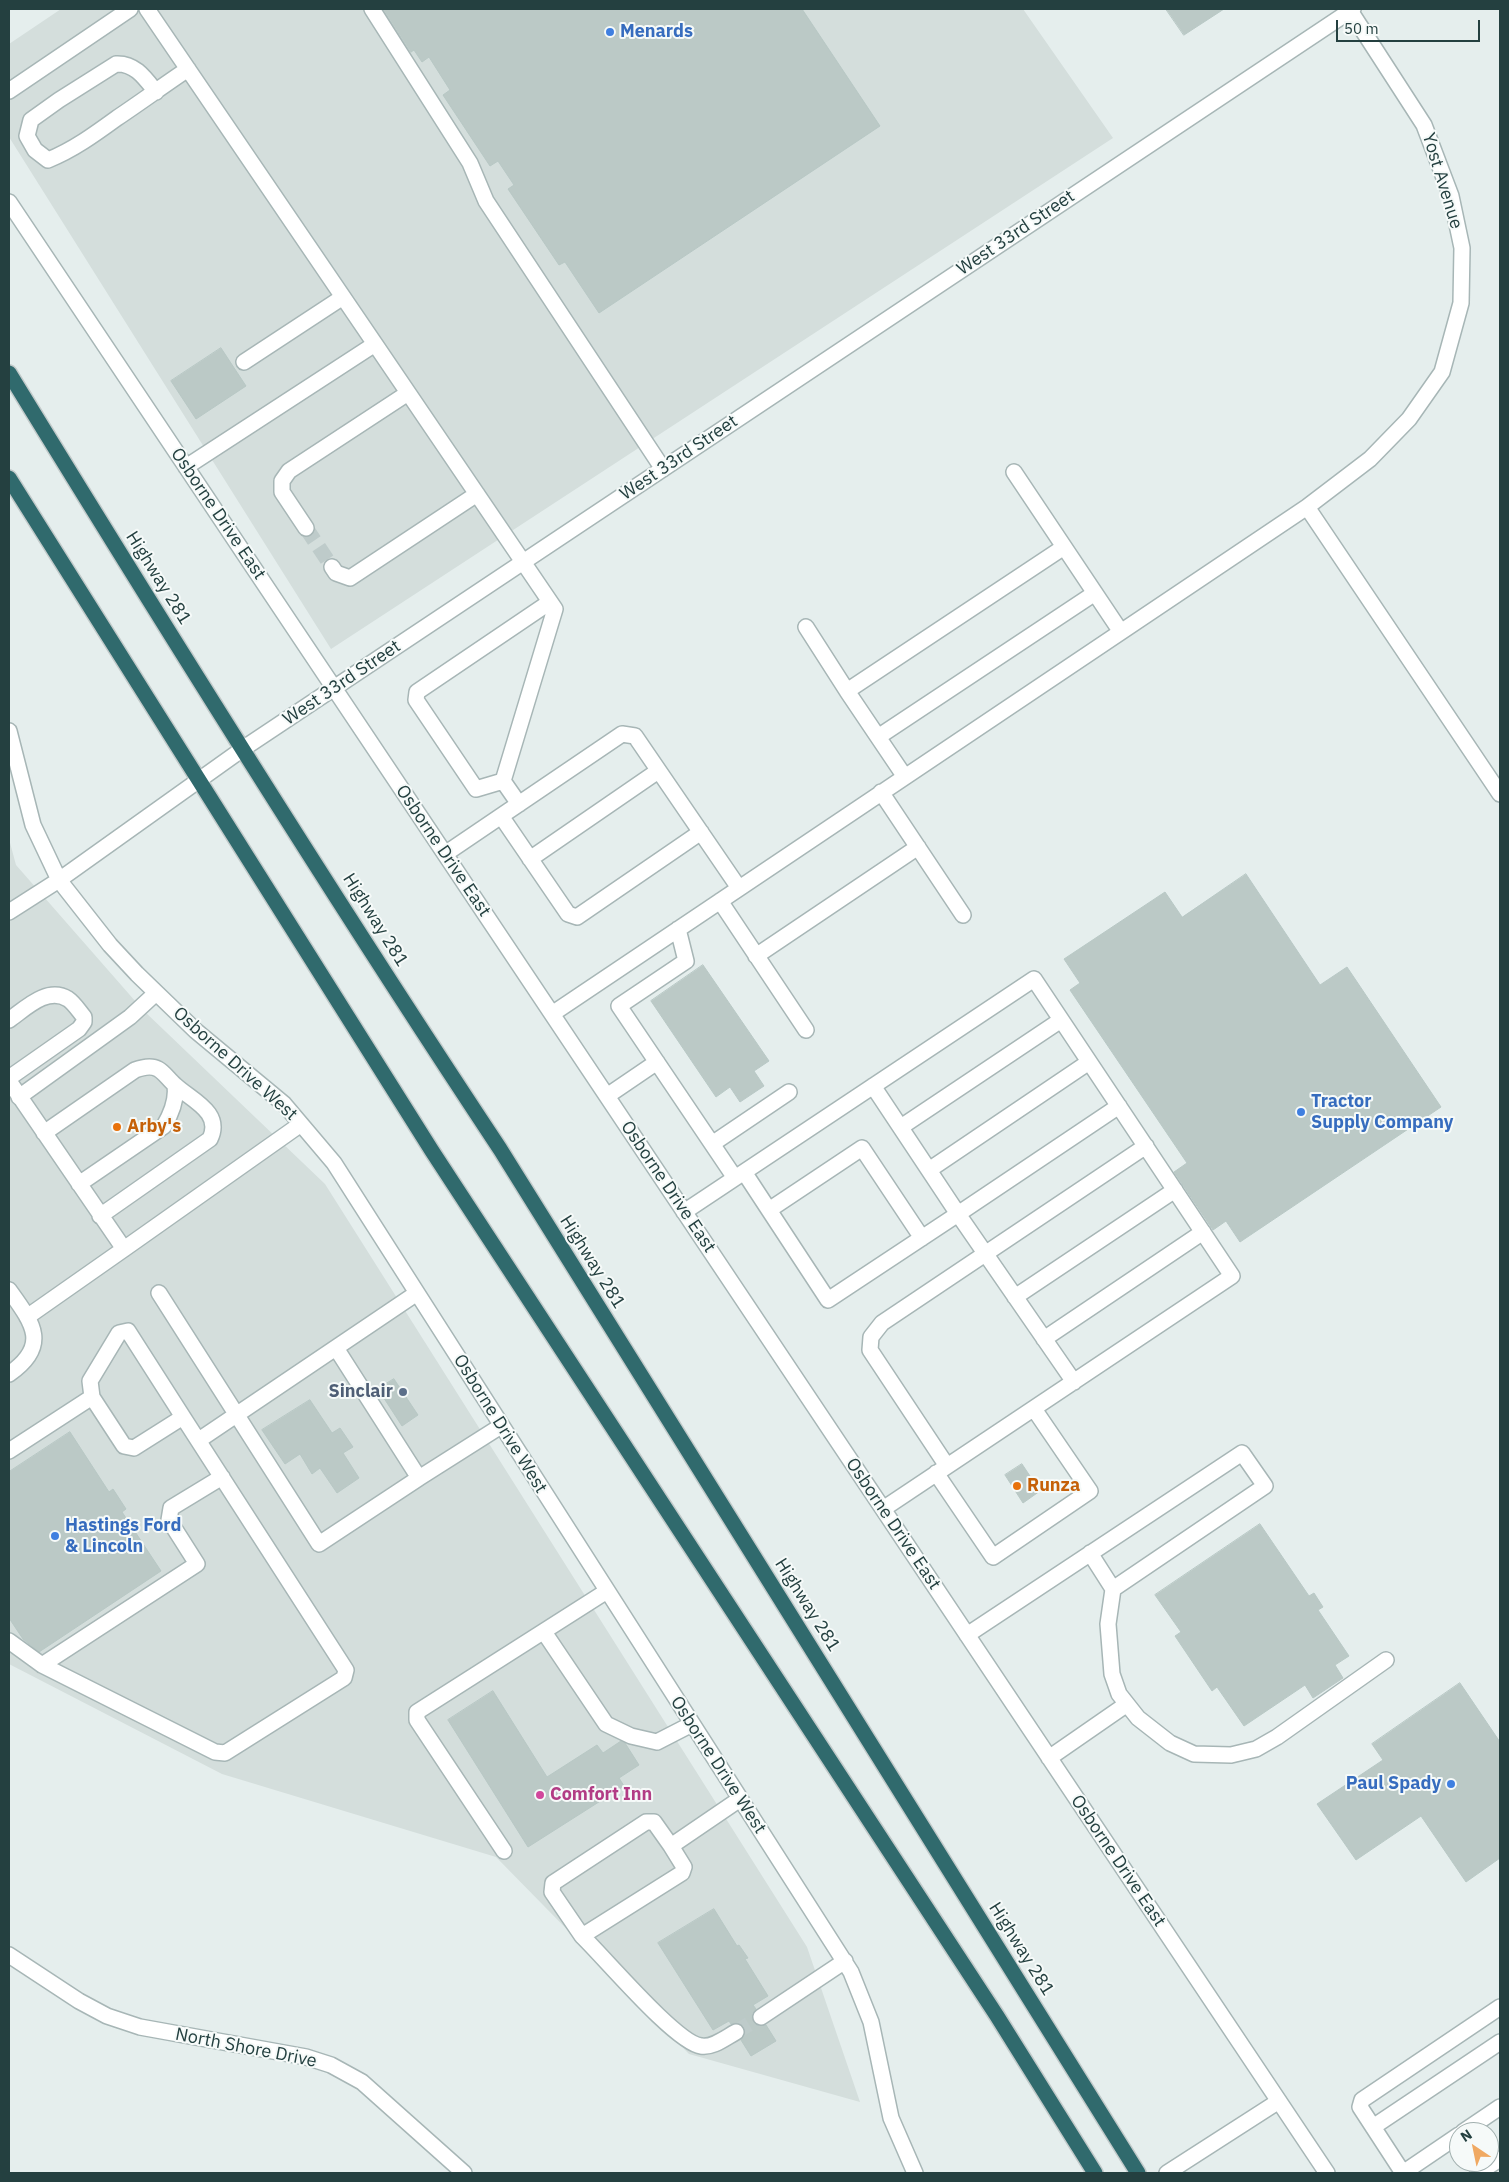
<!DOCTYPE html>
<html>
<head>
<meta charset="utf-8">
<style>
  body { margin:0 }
  #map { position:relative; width:1509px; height:2182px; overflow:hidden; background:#e5eeed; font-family:"IBM Plex Sans",sans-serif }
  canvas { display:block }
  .frame { position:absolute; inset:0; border:10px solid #244040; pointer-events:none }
  .north { position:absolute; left:1449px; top:2122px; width:50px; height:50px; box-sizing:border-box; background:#f6faf9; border:1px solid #a2b0af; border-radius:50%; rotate:326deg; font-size:14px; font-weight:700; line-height:20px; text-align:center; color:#244040 }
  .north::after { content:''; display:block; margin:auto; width:18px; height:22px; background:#f0a962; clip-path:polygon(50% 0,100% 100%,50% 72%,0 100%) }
  .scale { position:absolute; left:1336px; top:20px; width:144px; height:22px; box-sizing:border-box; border:2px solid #244040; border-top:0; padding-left:6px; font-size:15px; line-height:18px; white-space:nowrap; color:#244040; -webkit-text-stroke:4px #f6faf9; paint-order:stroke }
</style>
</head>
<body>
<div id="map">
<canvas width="1509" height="2182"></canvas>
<div class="frame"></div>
<div class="north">N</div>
<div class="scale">50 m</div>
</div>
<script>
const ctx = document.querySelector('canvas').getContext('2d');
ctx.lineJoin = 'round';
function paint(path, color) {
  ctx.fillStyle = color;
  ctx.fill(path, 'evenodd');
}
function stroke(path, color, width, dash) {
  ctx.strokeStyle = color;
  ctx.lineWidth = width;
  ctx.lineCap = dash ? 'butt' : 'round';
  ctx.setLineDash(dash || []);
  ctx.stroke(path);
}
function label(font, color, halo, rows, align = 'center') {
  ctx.font = font + ' "IBM Plex Sans",sans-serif';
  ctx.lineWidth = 4;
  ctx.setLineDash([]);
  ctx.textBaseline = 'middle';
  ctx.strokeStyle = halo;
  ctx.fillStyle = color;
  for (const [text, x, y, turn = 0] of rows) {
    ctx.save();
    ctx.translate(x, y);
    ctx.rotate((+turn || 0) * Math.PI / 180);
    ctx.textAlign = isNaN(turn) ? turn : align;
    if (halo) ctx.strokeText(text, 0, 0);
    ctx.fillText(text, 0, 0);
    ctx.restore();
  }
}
paint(new Path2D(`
  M61,9H1023L1113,138L331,649L9,137V44Z
  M9,839L16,865L143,1010L325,1184L807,1947L860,2102L689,2054L496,1857L222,1774L9,1664Z`), '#d4dedc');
const building = new Path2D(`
  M383,9H802L880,126L599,313L565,262L559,265L508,189L514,185L498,161L490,166L443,95L450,90L429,57L422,62L414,50L411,52Z
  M1166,9H1224L1184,35Z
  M221,348L246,386L196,419L171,381Z
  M1246,874L1320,985L1347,967L1441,1107L1240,1242L1226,1221L1213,1230L1174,1172L1187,1163L1070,990L1080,983L1064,959L1165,892L1182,917Z
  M703,965L769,1061L754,1071L764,1086L740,1102L730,1087L716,1097L651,1001Z
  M394,1379L418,1415L402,1426L378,1389Z
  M310,1400L332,1433L340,1428L353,1447L343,1453L359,1478L337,1493L320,1468L312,1474L300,1454L285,1464L262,1430Z
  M70,1432L109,1492L113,1489L126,1509L122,1512L161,1571L39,1652L23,1639L9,1618V1472Z
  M1022,1464L1040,1491L1023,1503L1005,1475Z
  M1260,1524L1309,1596L1314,1593L1323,1607L1318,1610L1349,1656L1335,1665L1343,1678L1313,1698L1305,1685L1244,1726L1217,1687L1212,1691L1175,1636L1181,1632L1155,1595Z
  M1460,1683L1500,1742V1858L1466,1882L1421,1816L1356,1860L1317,1804L1383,1760L1372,1744Z
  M493,1691L547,1777L597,1745L603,1753L621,1741L625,1743L639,1765L619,1778L624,1786L528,1847L448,1720Z
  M714,1909L737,1946L739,1945L748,1958L745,1959L768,1996L753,2005L756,2009L752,2018L756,2025H766L776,2041L751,2056L741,2040L745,2032L744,2027L736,2023L731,2024L729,2021L713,2030L658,1943Z`);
paint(building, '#bbc9c6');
stroke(building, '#b8c8c5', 1);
stroke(new Path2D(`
  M306,528L332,567
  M736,2032L761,2017`), '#becbca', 15, [15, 8]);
const minor = new Path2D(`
  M147,9L375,344L186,467
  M372,9L470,163L486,201L663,469
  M9,91L130,9
  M156,92C145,78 135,63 116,64L59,100L31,120L27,136L35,150L48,160C73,150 95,134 117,118C141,102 164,85 188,69
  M9,202L1327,2173
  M375,344L555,609L503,781L519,804
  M244,362L343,297
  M1014,472L1121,632
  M1307,507L1500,794
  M306,528L282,492V481L289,471L408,393
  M332,567L336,573L350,578L477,494
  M806,627L847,691
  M9,731L33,825L59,880L110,945L137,974L196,1031L284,1104L334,1163L851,1972L871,2022L891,2118L915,2173
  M878,737L847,691L1064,547
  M905,777L878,737L1095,593
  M503,781L476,789L416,700L417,692L550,602
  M881,792L963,915
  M501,816L568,914L577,917L701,832
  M445,854L622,734L635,736L739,888
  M530,859L658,771
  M720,901L806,1030
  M9,912L59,880L244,748L1353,9
  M678,929L686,961L619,1006L735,1178
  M756,956L918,847
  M552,1014L1307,507L1370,459L1409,419L1442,372L1461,303L1462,248L1451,196L1424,125L1349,9
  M9,1020C25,1009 47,986 68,999C74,1003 79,1011 84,1017V1022L79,1029L9,1078
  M9,1081L124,1249L301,1124
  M607,1096L657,1062
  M19,1097L130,1017L156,993
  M901,1127L1061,1020
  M44,1133L135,1070C143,1067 151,1065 158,1069C164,1072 169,1080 175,1085C191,1100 223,1112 210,1139L100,1216
  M712,1144L789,1092
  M929,1170L1089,1062
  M744,1172L828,1300L958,1214L873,1086
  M79,1184L164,1126C171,1114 177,1100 175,1086
  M769,1210L862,1148L922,1238
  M684,1212L1034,979L1232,1276L883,1509
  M9,1290C32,1322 51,1345 9,1374
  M159,1293L319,1544L419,1478
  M1015,1297L1175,1190
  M27,1317L124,1249
  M1044,1339L1203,1232
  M336,1348L419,1478L501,1426
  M1074,1382L958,1214L1119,1106
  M92,1397L90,1381L119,1333L128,1331L183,1417
  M199,1440L417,1293
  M9,1451L92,1397L124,1446L134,1448L183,1417L346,1670L344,1678L225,1753L215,1752L42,1665L9,1641
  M947,1466L870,1350L871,1337L882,1323L1146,1146
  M936,1473L993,1557L1090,1491L1034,1409
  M1090,1553L1113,1589L1108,1624L1112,1674L1119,1694L1138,1718L1170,1743L1194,1754L1231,1755L1256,1749L1277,1737L1386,1660
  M544,1632L606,1724L631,1736L657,1742L692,1724
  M967,1635L1242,1453L1265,1486L1113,1589
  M42,1665L197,1564L169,1520L171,1508L222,1477
  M1049,1758L1127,1704
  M671,1846L684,1867L682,1873L582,1936L552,1892L553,1883L646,1822H654L671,1846L740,1799
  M504,1851L417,1720V1712L607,1591
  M582,1936C604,1957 676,2043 701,2046C713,2048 725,2038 736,2032
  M9,1955L79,2001L107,2016L140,2027L306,2057L331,2065L362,2082L464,2173
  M761,2017L845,1961
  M1373,2127L1500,2042
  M1463,2132L1500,2107
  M1459,2135L1403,2173L1360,2107L1362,2100L1500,2007
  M1167,2173L1279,2101
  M1478,2173L1500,2159`);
const highway = new Path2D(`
  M9,373C169,634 331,894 500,1149L1138,2173
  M9,478L432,1151L997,2016L1095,2173`);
stroke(minor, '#a7b6b6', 18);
stroke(highway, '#c2caca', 18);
stroke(minor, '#fff', 15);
stroke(highway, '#306a6d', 15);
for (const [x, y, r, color] of [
  [610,32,5,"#3f7fe0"],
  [1301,1112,5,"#3f7fe0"],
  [117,1127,5,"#e8710a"],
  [403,1392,5,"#5c6f8a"],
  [1017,1486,5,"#e8710a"],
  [55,1536,5,"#3f7fe0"],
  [1451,1784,5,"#3f7fe0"],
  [540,1795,5,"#d1479c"]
]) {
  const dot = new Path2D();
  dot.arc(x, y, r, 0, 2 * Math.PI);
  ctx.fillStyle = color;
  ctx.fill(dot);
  stroke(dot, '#f6faf9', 2);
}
label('bold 18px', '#366cbe', '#f6faf9', [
  ["Menards",620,32],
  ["Tractor",1311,1102],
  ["Supply Company",1311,1123],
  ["Hastings Ford",65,1526],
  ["& Lincoln",65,1547],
  ["Paul Spady",1441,1784,"right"]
], 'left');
label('18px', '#244040', '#f6faf9', [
  ["Yost Avenue",1442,181,73],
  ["West 33rd Street",1016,233,-34],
  ["West 33rd Street",679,458,-34],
  ["Osborne Drive East",218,514,56],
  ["Highway 281",158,578,58],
  ["West 33rd Street",342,683,-34],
  ["Osborne Drive East",443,851,56],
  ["Highway 281",375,920,58],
  ["Osborne Drive West",235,1064,42],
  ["Osborne Drive East",668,1187,56],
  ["Highway 281",592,1262,58],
  ["Osborne Drive West",500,1424,58],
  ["Osborne Drive East",893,1524,56],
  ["Highway 281",807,1605,58],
  ["Osborne Drive West",718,1765,57],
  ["Osborne Drive East",1118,1861,56],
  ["Highway 281",1021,1949,58],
  ["North Shore Drive",246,2048,11]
]);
label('bold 18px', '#c56008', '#f6faf9', [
  ["Arby's",127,1127],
  ["Runza",1027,1486]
], 'left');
label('bold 18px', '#4e5e75', '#f6faf9', [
  ["Sinclair",393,1392]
], 'right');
label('bold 18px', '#b23c85', '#f6faf9', [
  ["Comfort Inn",550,1795]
], 'left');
</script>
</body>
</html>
